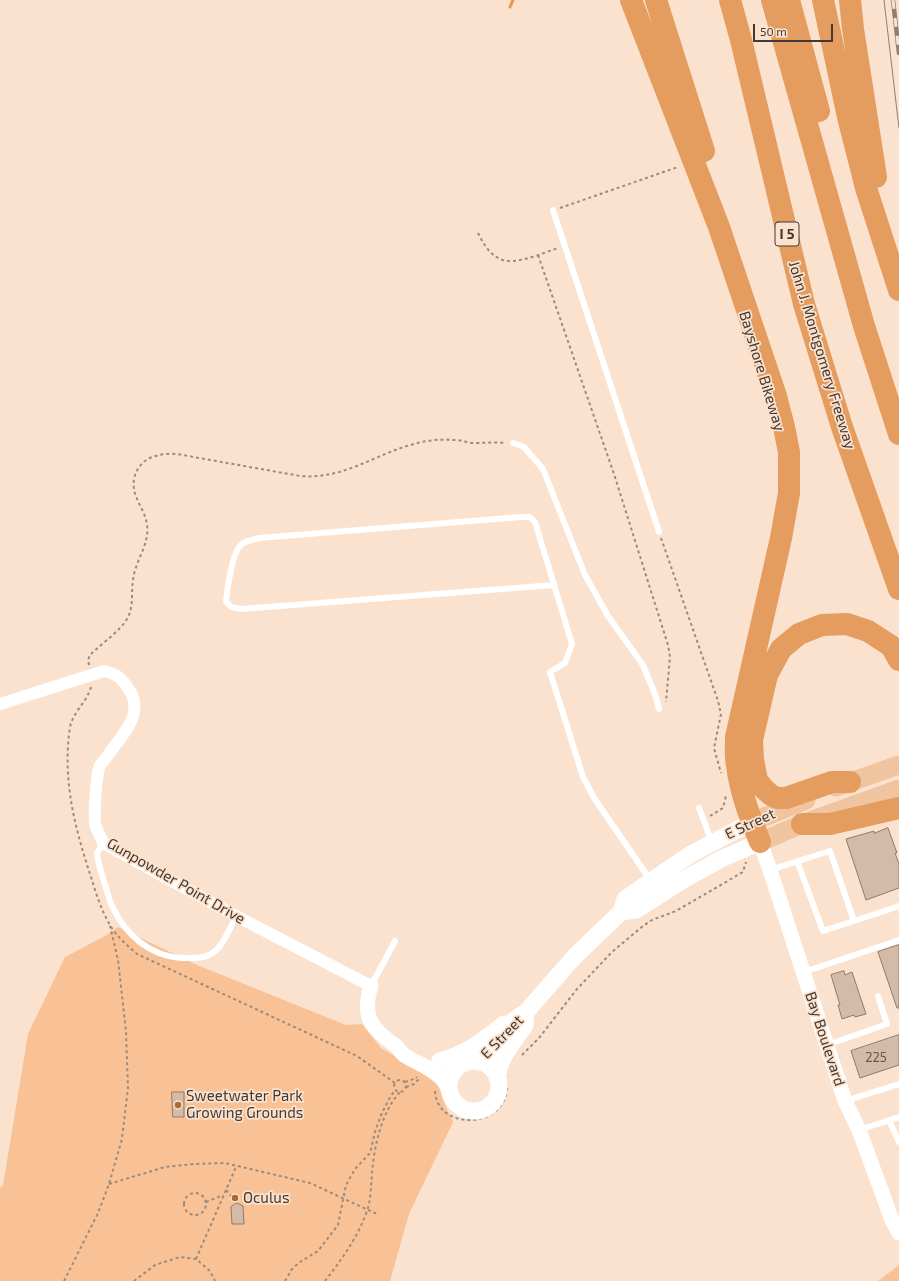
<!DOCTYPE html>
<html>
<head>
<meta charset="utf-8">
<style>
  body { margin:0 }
  #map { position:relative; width:899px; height:1281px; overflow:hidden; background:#fbe2ce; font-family:"Exo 2",sans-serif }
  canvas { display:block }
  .scale { position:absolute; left:753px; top:24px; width:80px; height:18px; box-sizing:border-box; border:2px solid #433932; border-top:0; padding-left:5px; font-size:12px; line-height:14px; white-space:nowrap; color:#433932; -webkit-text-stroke:3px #fbe2ce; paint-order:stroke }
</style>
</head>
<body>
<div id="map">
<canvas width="899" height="1281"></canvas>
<div class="scale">50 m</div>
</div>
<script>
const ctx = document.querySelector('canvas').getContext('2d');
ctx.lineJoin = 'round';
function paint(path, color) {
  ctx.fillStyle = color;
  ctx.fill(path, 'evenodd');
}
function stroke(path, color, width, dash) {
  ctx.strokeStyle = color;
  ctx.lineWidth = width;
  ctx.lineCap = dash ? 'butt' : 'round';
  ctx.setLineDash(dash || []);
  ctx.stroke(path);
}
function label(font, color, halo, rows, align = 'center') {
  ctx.font = font + ' "Exo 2",sans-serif';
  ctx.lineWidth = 3.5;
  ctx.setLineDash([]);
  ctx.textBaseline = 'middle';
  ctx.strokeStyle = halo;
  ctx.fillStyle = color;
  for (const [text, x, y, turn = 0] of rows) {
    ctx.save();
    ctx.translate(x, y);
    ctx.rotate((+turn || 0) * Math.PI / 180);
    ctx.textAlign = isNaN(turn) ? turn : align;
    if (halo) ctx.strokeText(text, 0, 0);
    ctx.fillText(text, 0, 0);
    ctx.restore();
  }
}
paint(new Path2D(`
  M118,927L197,965L346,1025L362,1024L381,1048L412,1066L439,1086L445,1105L453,1122L409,1214L390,1281H0V1188L3,1185L28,1034L65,957L105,936Z
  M899,1265V1281H878Z`), '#f9c296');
stroke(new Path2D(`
  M510,7L513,0`), '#e59652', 3);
const building = new Path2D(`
  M888,828L897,853H895L899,864V888L866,900L846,839L874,831V833Z
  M899,945V1008H897L878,952Z
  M844,971L845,975L852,972L866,1014L855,1017L854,1015L842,1019L838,1005H840L831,975Z
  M899,1035V1065L860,1078L851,1051Z
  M172,1092H184V1117H173Z
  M237,1203L243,1206L244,1224H232L231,1207Z`);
paint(building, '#d3bba8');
stroke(building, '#917a69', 1);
stroke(new Path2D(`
  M560,208L678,167
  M478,233C483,243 489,254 500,259C514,266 543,253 558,248
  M538,255L614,474L668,645L670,657L666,702
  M661,538L718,701L721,714L714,748L721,773
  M89,665L88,660L90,655C102,643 118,633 127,619C134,607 131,593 133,580C135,561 150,544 147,525C145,508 131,497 134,479C139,457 158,453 177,454L300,476C343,480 375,454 414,444C427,440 441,439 454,440C460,440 466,442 472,443C484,443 495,442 506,443
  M91,687C87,702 73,712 70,727C62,779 75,829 91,877C96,893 101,910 110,925C116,936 127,945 137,954L357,1056L395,1083
  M710,816L723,808L726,796
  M522,1055L539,1038L577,989L612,952L643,926L652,920L676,911L743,872L746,862
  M394 1086a6 6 0 1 1 12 0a6 6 0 1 1-12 0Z
  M405,1082L414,1079L417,1077
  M406,1087L414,1084L420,1078
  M435,1091C437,1132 507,1129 507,1086
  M109,1184L165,1167L194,1164L225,1163L310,1183L379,1215
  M226,1190L237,1203
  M184 1204a11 11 0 1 1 22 0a11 11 0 1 1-22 0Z
  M206,1202L223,1195
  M196,1259L236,1167
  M64,1281L98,1213L109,1184L122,1139L128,1088L126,1031L118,960L110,926
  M134,1281L155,1265L180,1257L196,1259L210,1271L215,1281
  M285,1281L292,1269L300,1262L318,1251L338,1225L346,1185L355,1169L370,1153L375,1132L381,1115L389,1099L395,1090
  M325,1281C342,1259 358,1237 367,1211C371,1199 371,1186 372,1174C374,1147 381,1113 400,1092`), '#9c8b7d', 2, [3, 3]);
stroke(new Path2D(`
  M553,210L659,532
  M513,443L524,447L543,469L585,575L608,616L643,665L656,697L659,709
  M554,585L241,609L231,607L226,601C227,590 232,556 239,547C243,541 252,540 259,538L521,517H530L535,522L572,644L565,663L550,672L583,777L594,798L651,881
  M699,808L712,842
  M103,843L97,853C98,864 102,874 105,885C108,893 109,901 113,908C126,935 150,956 181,958C190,958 203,959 211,954C223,947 230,928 236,916
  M770,870L830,851L854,921L823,931L797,861
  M854,921L899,906
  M804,972L899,940
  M371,986L395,941
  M827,1045L887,1024L878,996
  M845,1101L899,1084
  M889,1120L899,1142
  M859,1130L899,1117`), '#fff', 6);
stroke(new Path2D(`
  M0,704L104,671C118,674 122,679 130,691C145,716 119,738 106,758C104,761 100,764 99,768C96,780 94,811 95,823C96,829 101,837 103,843L236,916L371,986`), '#fff', 12);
stroke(new Path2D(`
  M760,842L770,870L845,1101L859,1130L892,1220L899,1233
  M371,986C361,1017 372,1029 396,1046C399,1048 400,1052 404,1055C416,1063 430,1067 441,1077C444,1081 447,1086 449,1090
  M439,1061L464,1064`), '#fff', 15);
stroke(new Path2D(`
  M621,912L636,910L683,880L721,859L760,842
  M440,1061C468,1053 481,1042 504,1024
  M449 1086a25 25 0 1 1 50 0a25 25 0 1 1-50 0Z
  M478,1062L495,1047L513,1021L526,1012L575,956L621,912L625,899L651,881L691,854L752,822
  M497,1078L500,1065L505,1054L525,1025L526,1012`), '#fff', 17);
stroke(new Path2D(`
  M836,787L899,765
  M752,822L806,800
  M760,842L802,824L899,789`), '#efc49f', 19);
stroke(new Path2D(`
  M631,0L719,227L776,396L784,427L789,452V493L781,538L736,737C736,746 735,756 737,765C740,792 750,817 760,842
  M656,0L704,151
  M730,0L741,40L804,304L842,427L899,589
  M772,0L864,326L899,434
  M789,0L819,111
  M823,0L848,117L866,188L899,290
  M850,0L853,29L876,177
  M850,782H832L786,798H777L771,795L764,789L757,780L753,760L752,740L767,675L781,649L799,634L822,625L847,624L868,631L891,646L899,660
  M802,824H830L899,808`), '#e59d5f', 22);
stroke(new Path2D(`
  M884,0L899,128`), '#8e7e72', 1);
const rail = new Path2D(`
  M893,0L899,53`);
stroke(rail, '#8e7e72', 4.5);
stroke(rail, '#fbe2ce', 3, [9]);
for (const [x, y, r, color] of [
  [178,1105,4,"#aa6b33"],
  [235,1198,4,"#aa6b33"]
]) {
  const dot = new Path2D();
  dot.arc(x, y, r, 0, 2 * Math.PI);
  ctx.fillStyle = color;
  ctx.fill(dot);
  stroke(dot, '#fbe2ce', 1.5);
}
label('13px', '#675a50', null, [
  ["225",876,1058]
]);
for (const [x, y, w] of [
  [787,234,24]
]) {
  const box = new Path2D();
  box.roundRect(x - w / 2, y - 12, w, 24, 3);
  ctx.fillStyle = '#fbe2ce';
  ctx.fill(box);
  stroke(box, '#433932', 1);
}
label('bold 14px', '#433932', null, [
  ["I 5",787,234]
]);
label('15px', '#433932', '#fbe2ce', [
  ["John J. Montgomery Freeway",822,355,73],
  ["Bayshore Bikeway",762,371,73],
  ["E Street",750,824,-25],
  ["Gunpowder Point Drive",176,881,30],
  ["E Street",502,1037,-46],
  ["Bay Boulevard",825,1039,72]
]);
label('15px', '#433932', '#fbe2ce', [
  ["Sweetwater Park",186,1096],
  ["Growing Grounds",186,1113],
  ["Oculus",243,1198]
], 'left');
</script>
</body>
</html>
